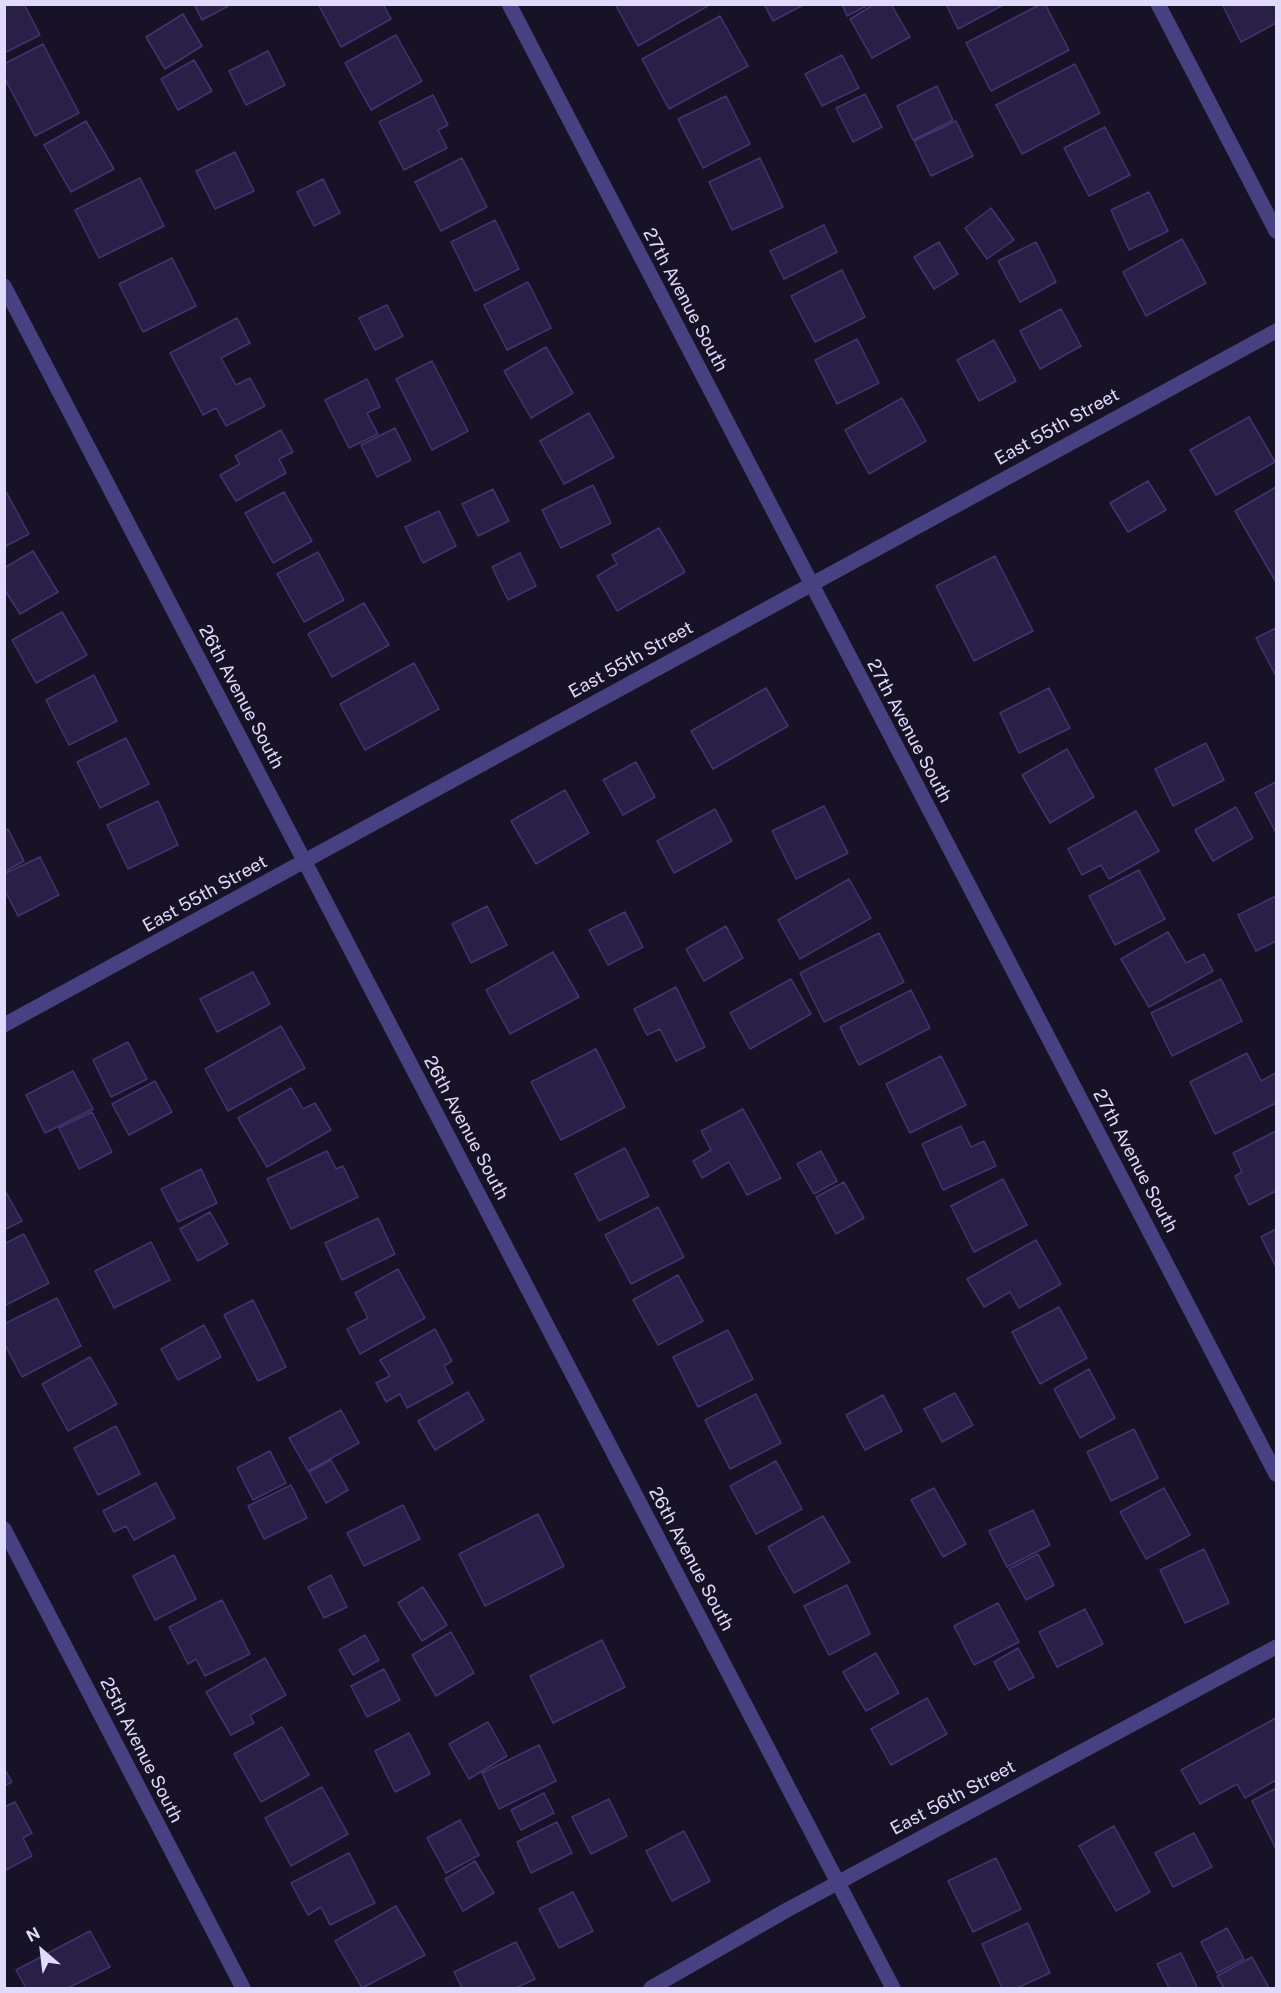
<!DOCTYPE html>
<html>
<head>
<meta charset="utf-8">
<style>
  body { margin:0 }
  #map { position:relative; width:1281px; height:1993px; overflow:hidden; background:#171226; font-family:"Public Sans",sans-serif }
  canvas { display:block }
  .frame { position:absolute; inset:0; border:6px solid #e0dafc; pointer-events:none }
  .north { position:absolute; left:12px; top:1921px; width:60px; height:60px; -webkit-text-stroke:4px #171226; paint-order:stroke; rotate:332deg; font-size:16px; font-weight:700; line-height:24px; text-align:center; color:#e0dafc }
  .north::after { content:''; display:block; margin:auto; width:21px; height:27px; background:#e0dafc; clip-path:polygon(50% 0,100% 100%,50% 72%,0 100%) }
</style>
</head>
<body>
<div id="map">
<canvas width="1281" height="1993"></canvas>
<div class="frame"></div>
<div class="north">N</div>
</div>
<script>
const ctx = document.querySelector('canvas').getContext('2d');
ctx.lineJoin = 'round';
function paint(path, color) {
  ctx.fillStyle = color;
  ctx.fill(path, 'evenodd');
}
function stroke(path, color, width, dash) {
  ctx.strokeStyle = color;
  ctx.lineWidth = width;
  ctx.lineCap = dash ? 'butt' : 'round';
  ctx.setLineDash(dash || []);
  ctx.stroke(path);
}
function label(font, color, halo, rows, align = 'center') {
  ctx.font = font + ' "Public Sans",sans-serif';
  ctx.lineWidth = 4.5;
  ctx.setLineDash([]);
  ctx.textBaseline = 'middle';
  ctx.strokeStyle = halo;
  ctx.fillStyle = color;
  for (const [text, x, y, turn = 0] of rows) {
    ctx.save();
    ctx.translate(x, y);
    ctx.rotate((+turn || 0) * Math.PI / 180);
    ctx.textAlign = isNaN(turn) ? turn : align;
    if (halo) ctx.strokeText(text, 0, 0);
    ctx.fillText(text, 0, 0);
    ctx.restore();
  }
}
const building = new Path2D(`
  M4,4H24L40,35L4,53Z
  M194,4H232L202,20Z
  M318,4H383L391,19L341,47Z
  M615,4H711L638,46Z
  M764,4H805L773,21Z
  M842,4H870L847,16Z
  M875,4H891L910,37L872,58L850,19Z
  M946,4H1005L958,29Z
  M1041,4H1045L1069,50L991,91L966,43Z
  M1222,4H1276V23L1241,42Z
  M183,14L202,46L165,69L146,37Z
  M720,16L748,66L669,109L642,59Z
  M396,35L422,81L371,110L345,63Z
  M43,44L79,113L35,136L4,77V64Z
  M268,51L285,85L246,105L229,71Z
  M842,55L859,88L822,106L805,74Z
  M194,60L212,91L178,110L161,79Z
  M1075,64L1100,113L1022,154L996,105Z
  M937,86L953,120L913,140L897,106Z
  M865,94L882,127L853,142L836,108Z
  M433,95L448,125L438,130L447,148L404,170L379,122Z
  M726,96L750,144L703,168L678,119Z
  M86,121L114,169L71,192L44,145Z
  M956,121L973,156L931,176L914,141Z
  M1105,127L1130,175L1089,196L1064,148Z
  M235,152L254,191L215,209L196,171Z
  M462,158L487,207L441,231L415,182Z
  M760,158L783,207L732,230L709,182Z
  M140,178L164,226L99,258L75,210Z
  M323,179L340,213L314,226L297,192Z
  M1149,192L1168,231L1129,250L1111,210Z
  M991,208L1014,240L987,259L965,228Z
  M495,220L519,269L475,291L451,242Z
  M824,225L837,252L784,279L770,251Z
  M1182,239L1206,283L1146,316L1123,272Z
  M939,242L958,274L934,289L914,257Z
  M1036,242L1056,282L1020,302L998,261Z
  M172,258L196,306L143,332L119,284Z
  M842,270L865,317L815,342L791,296Z
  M528,282L551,328L507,350L484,305Z
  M387,305L403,336L375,350L359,318Z
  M1061,309L1081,346L1040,369L1020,331Z
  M237,318L250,343L221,358L236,385L250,378L265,406L226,426L216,408L203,415L170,353Z
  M857,339L879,383L837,404L815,360Z
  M994,340L1016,381L979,401L957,360Z
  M546,347L573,393L531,418L504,371Z
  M432,361L468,431L432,450L396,379Z
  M367,379L380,407L367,413L378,434L349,448L325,400Z
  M902,398L926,441L869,474L845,430Z
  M589,413L614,457L564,484L540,441Z
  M1249,417L1275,462L1216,495L1190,450Z
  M395,428L411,460L377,477L361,445Z
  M281,430L293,452L279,459L286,473L236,501L220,475L240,464L235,456Z
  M1148,481L1166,510L1128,532L1110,503Z
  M593,485L611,523L561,548L542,510Z
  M1276,487V582L1235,511Z
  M4,488L29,534L4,547Z
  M493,489L509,521L478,536L462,504Z
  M284,492L312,541L273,563L245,513Z
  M439,511L456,546L423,563L405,527Z
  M659,528L685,572L617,611L597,576L617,564L612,555Z
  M33,551L58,592L20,614L4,589V568Z
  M318,552L344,600L304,622L277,574Z
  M520,553L536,586L508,600L492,567Z
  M995,556L1033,631L974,661L936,586Z
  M364,603L389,645L332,677L308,634Z
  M62,612L87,655L36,683L12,640Z
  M1276,628V676L1256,638Z
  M414,663L439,709L365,750L340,704Z
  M94,675L117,721L69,745L46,700Z
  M766,688L788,726L713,769L691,731Z
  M1049,688L1070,728L1019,753L1000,713Z
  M126,738L149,784L100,808L77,762Z
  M1206,743L1224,780L1173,806L1155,769Z
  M1067,749L1094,797L1050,823L1022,775Z
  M636,762L655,797L623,815L603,780Z
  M1276,782V830L1275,831L1255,793Z
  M565,790L589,833L536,864L511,821Z
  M158,801L178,845L128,869L107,825Z
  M824,806L848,853L796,879L772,831Z
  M1236,807L1253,838L1213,861L1195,830Z
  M715,809L732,841L674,873L657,841Z
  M1136,811L1159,851L1109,879L1101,865L1082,875L1068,849Z
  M8,829L24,861L4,872V831Z
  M40,857L59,895L18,916L4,889V874Z
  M1139,870L1165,919L1115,945L1089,896Z
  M849,879L871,918L800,959L778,920Z
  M1276,896V941L1256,951L1238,915Z
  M487,906L507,945L471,963L452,924Z
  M625,912L643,947L608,965L589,930Z
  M726,926L743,958L704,981L686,949Z
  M1168,932L1186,963L1204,954L1213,971L1149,1007L1121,959Z
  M879,933L904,982L824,1022L800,973Z
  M553,952L579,997L510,1034L486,990Z
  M253,972L270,1004L217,1032L200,999Z
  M791,979L811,1014L750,1049L730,1013Z
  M1221,979L1242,1021L1172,1056L1151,1013Z
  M676,987L705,1047L676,1061L660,1029L647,1035L634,1009Z
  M911,990L930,1028L859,1065L840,1027Z
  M281,1026L305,1068L228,1111L205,1069Z
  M128,1042L147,1079L111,1097L93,1060Z
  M596,1049L625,1107L561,1140L531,1082Z
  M1247,1053L1261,1081L1276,1073V1103L1215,1134L1190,1082Z
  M941,1056L966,1105L910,1133L886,1084Z
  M73,1071L93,1109L45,1133L26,1095Z
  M155,1081L172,1112L129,1135L112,1104Z
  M291,1088L303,1109L315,1103L331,1130L267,1167L238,1118Z
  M743,1109L781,1178L747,1195L729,1162L702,1178L693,1161L711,1150L701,1131Z
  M92,1112L112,1152L79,1169L59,1128Z
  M961,1126L971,1147L984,1141L996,1166L943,1190L922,1144Z
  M1276,1131V1191L1249,1205L1235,1176L1242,1172L1233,1153Z
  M625,1148L649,1196L599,1221L575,1174Z
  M327,1151L336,1169L343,1166L358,1197L291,1229L267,1179Z
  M821,1151L837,1181L814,1194L797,1164Z
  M201,1169L217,1203L178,1222L161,1189Z
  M1003,1179L1027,1225L974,1252L951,1206Z
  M844,1182L864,1218L836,1234L816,1197Z
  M4,1189L22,1221L4,1230Z
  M658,1207L684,1257L631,1284L605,1235Z
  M210,1212L228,1244L198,1261L180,1229Z
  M378,1218L395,1254L342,1280L325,1243Z
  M1276,1229V1267L1261,1237Z
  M24,1234L49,1283L4,1306V1244Z
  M1036,1240L1061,1284L1019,1308L1010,1292L984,1307L967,1279Z
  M151,1242L170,1280L114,1308L95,1271Z
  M398,1269L425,1318L360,1354L347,1329L368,1318L355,1293Z
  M678,1275L703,1321L658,1345L633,1300Z
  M57,1298L81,1346L22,1377L4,1343V1324Z
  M253,1300L286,1367L258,1381L224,1315Z
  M1059,1307L1087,1358L1040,1384L1012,1332Z
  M204,1325L221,1357L178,1380L161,1349Z
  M435,1329L452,1361L444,1366L453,1383L407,1408L400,1394L386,1402L376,1383L390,1376L380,1360Z
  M728,1330L753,1379L698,1407L673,1357Z
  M90,1357L117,1404L68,1431L42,1384Z
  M1089,1369L1115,1418L1080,1438L1054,1389Z
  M468,1392L484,1420L435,1450L418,1421Z
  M955,1393L973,1425L942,1442L924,1409Z
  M756,1394L781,1443L730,1469L705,1420Z
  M883,1395L902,1431L865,1450L846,1415Z
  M341,1410L359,1443L308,1471L289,1438Z
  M116,1426L140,1474L98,1495L74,1448Z
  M1134,1429L1158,1478L1111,1501L1087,1452Z
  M270,1451L286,1483L253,1500L237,1468Z
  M331,1460L348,1490L326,1503L309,1472Z
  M776,1461L802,1509L756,1534L730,1486Z
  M156,1483L175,1518L134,1540L126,1526L114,1532L103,1511Z
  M291,1485L307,1518L264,1539L248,1506Z
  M934,1488L966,1544L943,1557L911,1500Z
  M1164,1488L1190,1535L1146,1559L1120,1512Z
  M403,1505L420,1539L364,1566L347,1533Z
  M1033,1510L1050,1545L1007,1567L989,1531Z
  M538,1514L564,1566L485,1606L459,1554Z
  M823,1516L850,1562L794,1593L768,1547Z
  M1204,1549L1229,1603L1185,1623L1160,1570Z
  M1038,1554L1054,1585L1026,1600L1009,1569Z
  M174,1555L196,1599L155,1620L133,1576Z
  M331,1575L347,1607L324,1618L308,1587Z
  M847,1585L870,1634L829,1655L804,1606Z
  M423,1587L447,1625L422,1641L398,1603Z
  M222,1600L250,1654L205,1676L196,1659L188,1664L169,1627Z
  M998,1603L1019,1642L974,1665L954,1626Z
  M1085,1609L1103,1644L1057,1667L1039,1632Z
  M451,1632L474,1673L436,1696L412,1655Z
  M365,1635L379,1660L353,1675L339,1650Z
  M602,1640L625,1687L553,1723L530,1676Z
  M1018,1648L1034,1677L1009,1690L994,1662Z
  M876,1653L899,1693L866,1711L843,1672Z
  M265,1658L286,1695L250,1715L254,1723L231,1735L206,1692Z
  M384,1669L400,1700L367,1717L351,1686Z
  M927,1698L947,1734L891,1765L871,1729Z
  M1276,1718V1780L1245,1798L1237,1784L1200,1804L1181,1770Z
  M488,1722L507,1756L469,1779L449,1744Z
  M282,1727L309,1775L261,1802L234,1754Z
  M409,1733L430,1774L395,1792L375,1751Z
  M539,1745L556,1781L499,1809L482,1773Z
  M4,1768L12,1782L4,1786Z
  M322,1787L348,1834L291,1866L265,1818Z
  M1276,1788V1849L1252,1801Z
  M544,1793L554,1813L521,1830L511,1810Z
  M609,1799L627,1836L591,1854L572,1817Z
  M15,1802L32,1833L23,1838L32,1856L4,1871V1807Z
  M460,1820L479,1855L446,1873L427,1838Z
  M557,1822L572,1853L531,1873L517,1842Z
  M1114,1826L1150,1892L1116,1911L1079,1846Z
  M684,1831L710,1881L672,1901L646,1851Z
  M1194,1833L1212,1867L1173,1887L1155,1853Z
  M349,1853L375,1903L330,1925L321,1907L308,1915L291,1883Z
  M996,1858L1021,1909L973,1932L948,1881Z
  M475,1861L494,1893L463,1911L445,1879Z
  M573,1892L593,1931L559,1948L539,1909Z
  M396,1906L425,1955L362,1988L335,1941Z
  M1028,1923L1050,1973L1017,1988H1002L982,1944Z
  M1227,1928L1244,1959L1217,1973L1201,1942Z
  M90,1931L110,1967L68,1988H26L16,1970Z
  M516,1942L535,1979L516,1988H462L454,1972Z
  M1181,1953L1197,1987L1194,1988H1169L1157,1964Z
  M1252,1957L1269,1988H1224L1217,1976Z`);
paint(building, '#2a1f46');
stroke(building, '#433470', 1.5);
stroke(new Path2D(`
  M509,4L1276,1474
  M4,286L893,1988
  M4,1025L1276,331
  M4,1529L243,1988
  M651,1988L787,1910L1276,1647`), '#474181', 15);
stroke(new Path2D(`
  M1158,4L1276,231`), '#474181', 15);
label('18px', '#e0dafc', '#171226', [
  ["27th Avenue South",685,300,62],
  ["East 55th Street",1057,427,-29],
  ["East 55th Street",631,660,-29],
  ["26th Avenue South",241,697,62],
  ["27th Avenue South",909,731,62],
  ["East 55th Street",205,894,-29],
  ["26th Avenue South",466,1128,62],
  ["27th Avenue South",1135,1161,62],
  ["26th Avenue South",691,1559,62],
  ["25th Avenue South",141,1750,63],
  ["East 56th Street",953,1798,-28]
]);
</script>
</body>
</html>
